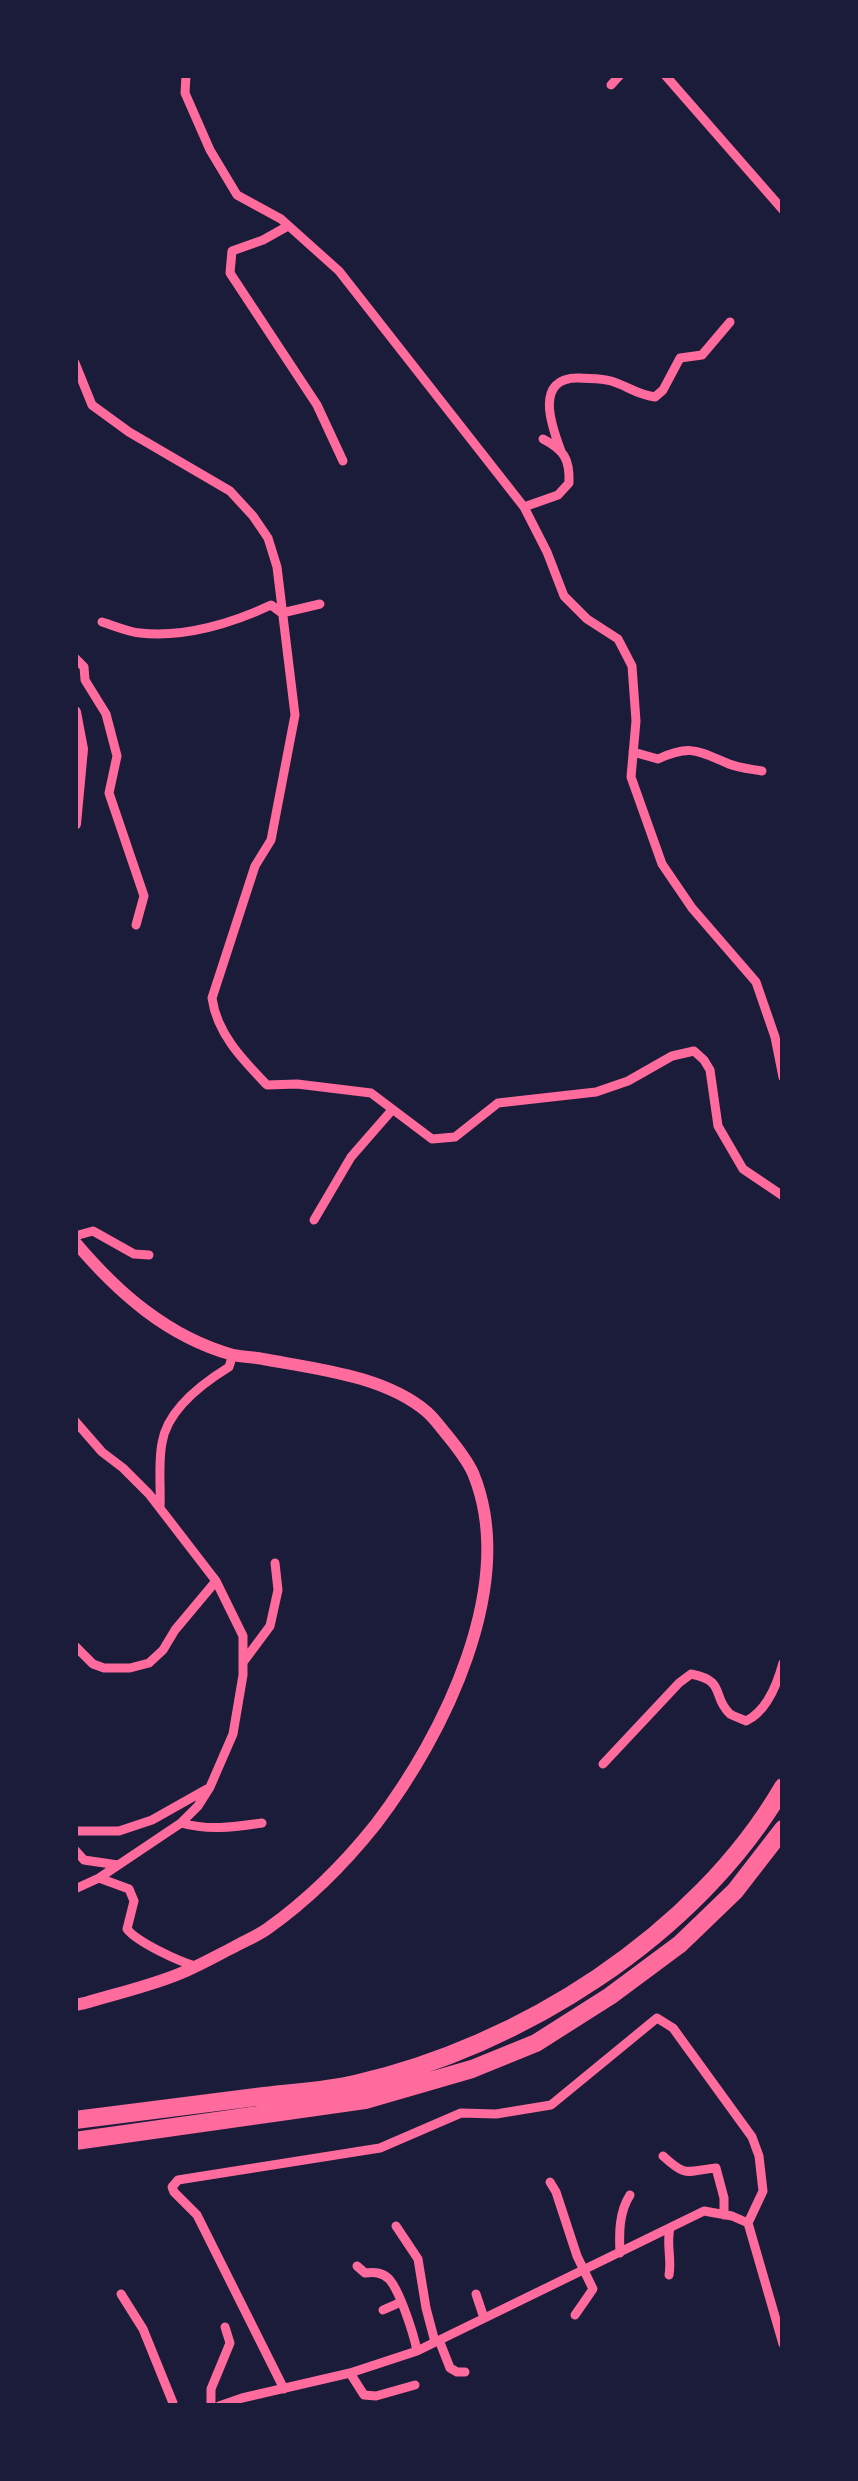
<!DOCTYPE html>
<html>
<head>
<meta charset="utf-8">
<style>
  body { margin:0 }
  #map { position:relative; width:858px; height:2481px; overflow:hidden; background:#1b1b3a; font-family:Rubik,sans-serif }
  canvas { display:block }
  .frame { position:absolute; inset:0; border:78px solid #1b1b3a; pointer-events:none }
</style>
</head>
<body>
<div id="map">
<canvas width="858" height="2481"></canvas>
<div class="frame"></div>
</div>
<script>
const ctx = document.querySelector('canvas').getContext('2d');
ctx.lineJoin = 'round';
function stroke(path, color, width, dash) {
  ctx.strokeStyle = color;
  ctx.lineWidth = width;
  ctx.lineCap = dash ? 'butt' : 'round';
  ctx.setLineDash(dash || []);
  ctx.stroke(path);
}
stroke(new Path2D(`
  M186,75L185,93L210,150L237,195L281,219L339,271L524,507L547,552L564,596L587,619L618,639L632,666L636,721L631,777L662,864L692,908L756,982L775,1037L783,1077
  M665,75L783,210
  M611,85L620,75
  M288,226L263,240L232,251L230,273L317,405L343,461
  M75,363L92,405L129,432L230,491L253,516L268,538L277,567L295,715L271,840L255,866L212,998C217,1034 243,1060 267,1085L297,1084L371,1093L432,1139L455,1137L498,1103L596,1092L628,1081L672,1056L694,1051L704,1060L710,1070L718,1126L743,1169L783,1196
  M561,451C551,425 534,377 579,378C590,379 600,378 611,381C628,386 635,394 655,397L663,390L680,358L702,355L730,322
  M524,507L558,495L569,483C570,459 564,450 543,439
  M102,622C115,626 128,632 140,633C184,638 233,623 271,605L282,613L320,604
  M75,658L84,667L85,680L106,714L117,756L109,793L144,896L136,925
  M633,752L658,759C691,744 698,751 729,764C739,768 751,769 762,771
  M314,1220L351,1157L392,1110
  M75,1236L93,1231L134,1254L149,1255
  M75,1421L102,1452L123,1468L149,1494L216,1581L243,1636V1675L233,1734L210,1787L198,1806L181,1823L99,1878L75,1889
  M160,1508C161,1487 158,1464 162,1443C167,1410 203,1383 229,1367L233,1354
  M75,1646L93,1664L104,1668H130L149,1663L163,1650L175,1630L216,1581
  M244,1661L270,1626L278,1590L275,1563
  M603,1764L679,1683L691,1674C727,1681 711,1696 730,1714C733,1716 742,1719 746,1721C767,1711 777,1685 783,1663
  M181,1823C210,1831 234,1827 262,1823
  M75,1831H119L152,1820L207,1789
  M75,1850L84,1860L118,1865
  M99,1878L129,1889L134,1901L127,1929C137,1942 178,1961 195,1966
  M663,2156C687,2178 686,2171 716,2168L724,2198V2215
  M550,2182L556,2192L577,2256L593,2289L575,2315
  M396,2226L418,2259L426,2308L435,2342
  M620,2253C619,2233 619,2212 630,2195
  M357,2266L365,2273C374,2272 382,2272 389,2279C400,2291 414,2335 417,2351
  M669,2275C672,2259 666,2244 670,2228
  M121,2294L143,2329L173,2403
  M476,2294L484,2318
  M383,2310L401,2302
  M439,2340L450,2368L457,2372H465
  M350,2373L364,2395L376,2396L415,2385
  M284,2389L197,2215L174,2192L172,2187L178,2180L380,2148L461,2113L496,2114L551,2105L657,2018L673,2028L752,2137L759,2156L763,2191L748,2223L783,2344
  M211,2406V2389L230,2343L225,2327
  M219,2406L242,2398L350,2373L417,2351L704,2211L732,2216L748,2223`), '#ff6b9d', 9);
stroke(new Path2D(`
  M75,712L82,749L75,824
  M75,1242C118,1293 168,1337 233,1355C243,1357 254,1357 263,1359C317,1369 385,1376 427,1412C435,1419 441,1428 447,1435C456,1446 467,1460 473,1473C519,1584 444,1735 376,1824C345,1863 308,1900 267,1929C257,1936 245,1941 234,1947C218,1955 202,1964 186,1971C155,1985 118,1993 85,2003L75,2005`), '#ff6b9d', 12);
stroke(new Path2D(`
  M75,2120C138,2112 201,2104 264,2096C294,2092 326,2091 355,2084C520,2047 697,1935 783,1787
  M75,2141L365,2100L472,2069L536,2043L610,1996L680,1944L735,1891L783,1829`), '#ff6b9d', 18);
</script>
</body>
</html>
